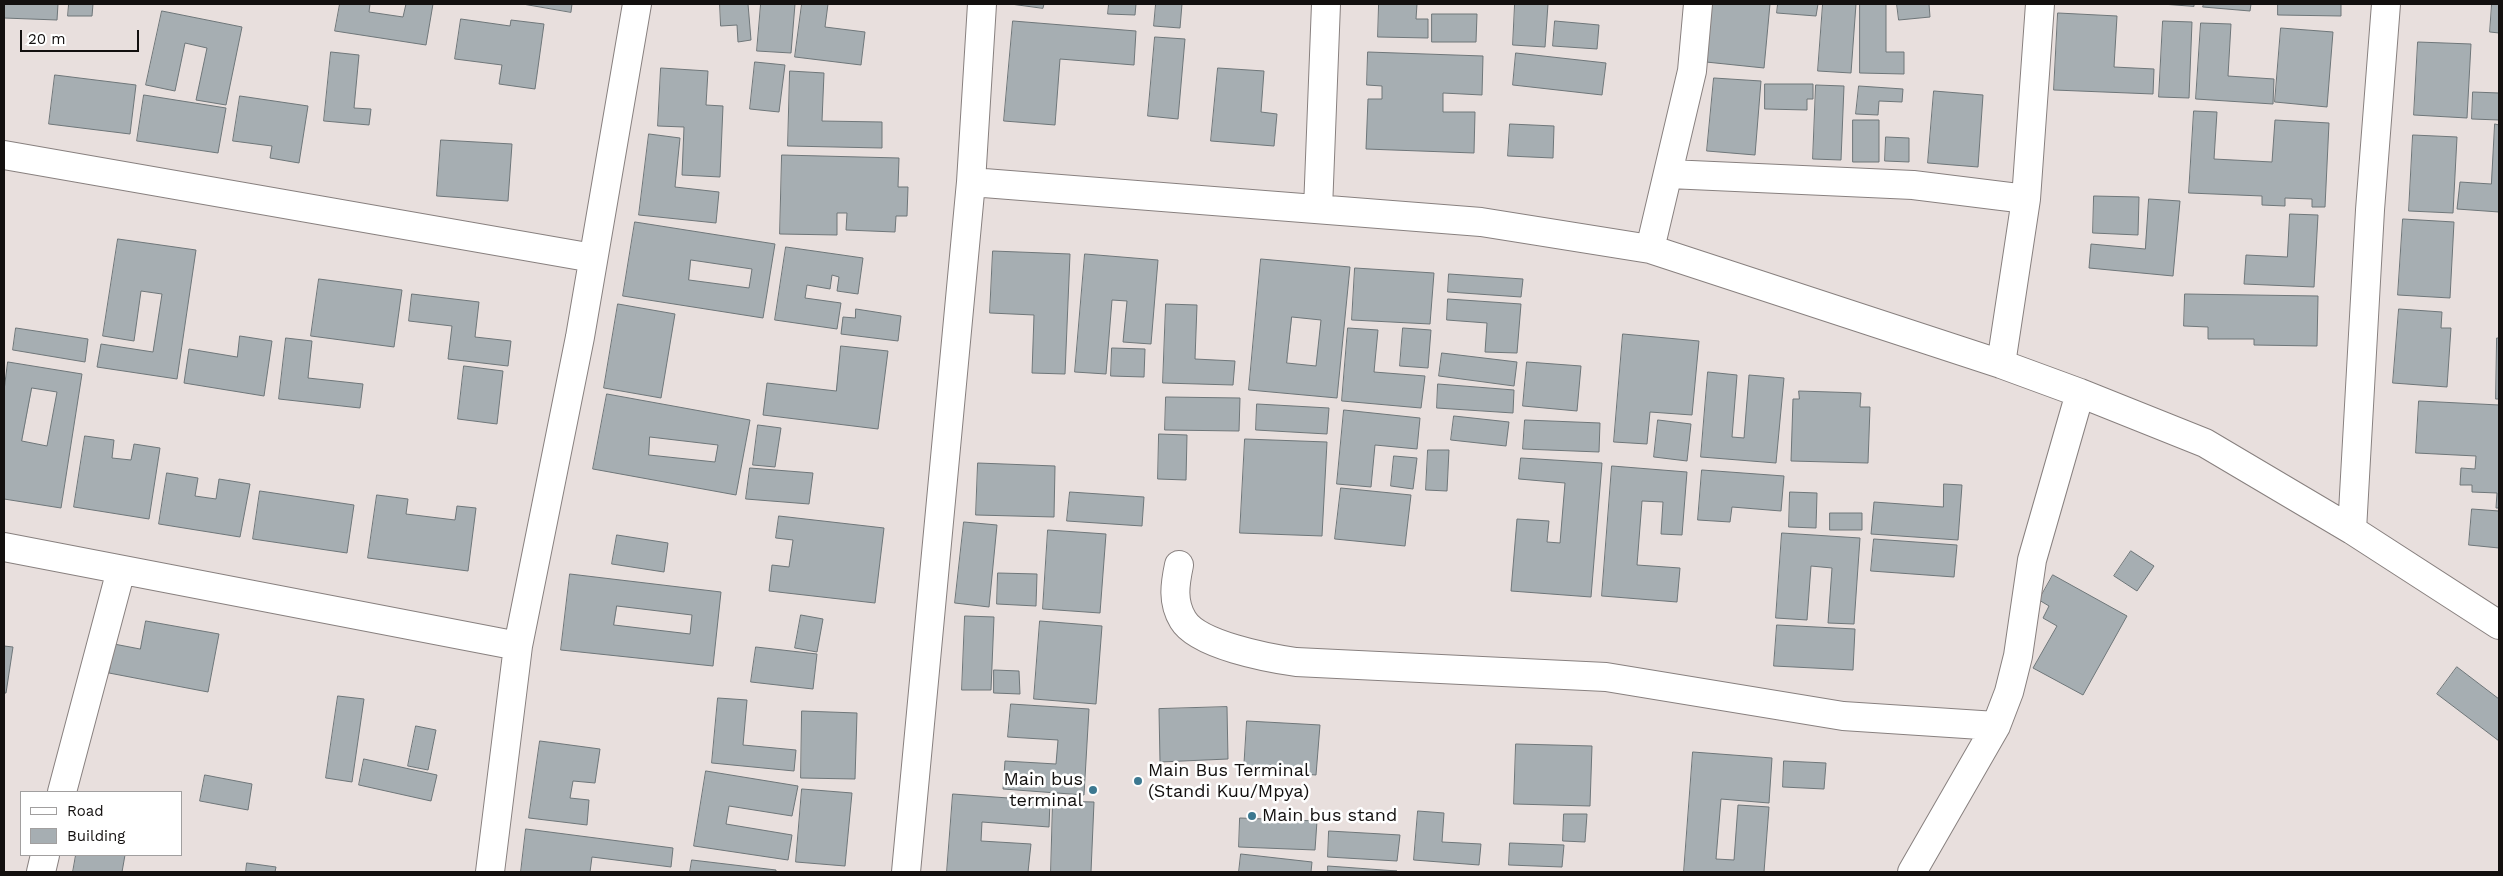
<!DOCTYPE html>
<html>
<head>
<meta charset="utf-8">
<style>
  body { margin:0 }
  #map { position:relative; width:2503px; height:876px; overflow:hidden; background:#e8dfdd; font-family:"Work Sans",sans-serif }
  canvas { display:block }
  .frame { position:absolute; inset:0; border:5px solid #13100f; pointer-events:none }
  .legend { position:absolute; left:20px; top:791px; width:162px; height:65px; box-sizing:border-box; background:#fff; border:1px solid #a19f9f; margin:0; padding:6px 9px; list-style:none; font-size:15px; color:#13100f }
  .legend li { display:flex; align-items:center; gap:10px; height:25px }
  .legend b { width:25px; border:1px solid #a19f9f }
  .scale { position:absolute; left:20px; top:30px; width:119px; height:22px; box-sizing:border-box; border:2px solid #13100f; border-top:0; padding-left:6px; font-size:15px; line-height:18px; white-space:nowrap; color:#13100f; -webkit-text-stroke:4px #fff; paint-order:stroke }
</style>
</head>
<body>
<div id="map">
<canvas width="2503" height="876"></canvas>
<div class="frame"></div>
<ul class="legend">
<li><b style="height:6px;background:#fff"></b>Road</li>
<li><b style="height:14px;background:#a6aeb2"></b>Building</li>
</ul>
<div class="scale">20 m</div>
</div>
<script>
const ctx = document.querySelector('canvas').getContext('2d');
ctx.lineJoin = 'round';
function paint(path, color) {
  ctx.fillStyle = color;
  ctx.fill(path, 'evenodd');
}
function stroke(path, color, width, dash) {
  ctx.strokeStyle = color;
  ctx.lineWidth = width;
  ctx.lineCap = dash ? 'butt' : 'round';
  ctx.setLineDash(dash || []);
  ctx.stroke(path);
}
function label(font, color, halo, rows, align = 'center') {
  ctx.font = font + ' "Work Sans",sans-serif';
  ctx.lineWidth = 5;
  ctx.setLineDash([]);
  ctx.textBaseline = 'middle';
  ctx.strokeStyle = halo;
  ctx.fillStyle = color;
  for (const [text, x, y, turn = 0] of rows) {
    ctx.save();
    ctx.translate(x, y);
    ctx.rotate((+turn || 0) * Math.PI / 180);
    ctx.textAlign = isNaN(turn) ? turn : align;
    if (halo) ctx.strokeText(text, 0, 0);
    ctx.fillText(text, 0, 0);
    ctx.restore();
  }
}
const building = new Path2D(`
  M4,4H58L57,20L4,18Z
  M69,4H93L92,16H68Z
  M340,4H370L369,12L403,17L406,4H433L426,45L335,31Z
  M523,4H572L571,12Z
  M720,4H748L751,40L738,42L737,25L721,26Z
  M761,4H795L791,53L757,51Z
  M802,4H828L825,27L865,32L861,65L795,57Z
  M1011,4H1044L1043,8Z
  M1109,4H1136L1135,15L1108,14Z
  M1156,4H1182L1180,28L1154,26Z
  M1379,4H1417L1416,19H1428V38L1378,37Z
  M1515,4H1548L1545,47L1513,45Z
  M1711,4H1770L1764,68L1706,62Z
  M1778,4H1818L1816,16L1777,13Z
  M1823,4H1856L1851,73L1818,71Z
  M1860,4H1886V52H1904V74L1860,73Z
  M1897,4H1929L1930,17L1899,20Z
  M2162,4H2194V6Z
  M2204,4H2251L2250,11L2203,7Z
  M2278,4H2341V16L2278,15Z
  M2492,4H2499V33L2490,32Z
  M162,11L242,27L226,105L196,100L207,48L185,43L175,91L146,85Z
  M2058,13L2117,16L2114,67L2154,69L2153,94L2054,90Z
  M1432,14H1477L1476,42H1432Z
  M461,19L510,26L511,20L544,24L535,89L499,84L502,65L455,59Z
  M1013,21L1136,31L1134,65L1060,59L1055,125L1004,121Z
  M1555,21L1599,25L1597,49L1553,46Z
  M2163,21L2192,22L2189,98L2159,97Z
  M2201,23L2231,24L2228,76L2274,79L2273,104L2196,99Z
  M2281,28L2333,32L2327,107L2275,102Z
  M1155,37L1185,39L1178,119L1148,116Z
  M2418,42L2471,44L2467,118L2414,115Z
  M331,52L359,55L354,108L371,109L369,125L324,121Z
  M1368,52L1483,56L1482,95L1443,93V112H1475L1474,153L1366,149L1368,99H1382V86L1367,85Z
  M1516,53L1606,63L1602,95L1513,85Z
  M755,62L785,65L779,112L750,109Z
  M661,68L708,71L706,105L723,106L720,177L682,175L684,127L658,126Z
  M1218,68L1264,71L1261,112L1277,114L1274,146L1211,141Z
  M790,71L824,73L822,121L882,122V148L788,146Z
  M55,75L136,85L130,134L49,124Z
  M1714,78L1761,81L1755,155L1707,151Z
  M1765,84H1813V99H1807V110L1765,109Z
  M1816,85L1844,86L1841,160L1813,159Z
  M1859,86L1903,89L1902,102L1879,101L1878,115L1856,114Z
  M1934,91L1983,95L1978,167L1928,163Z
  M2473,92L2499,93V120L2472,119Z
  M144,95L226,108L218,153L137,141Z
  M240,96L308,106L299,163L270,158L272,146L233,141Z
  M2194,111L2217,112L2214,159L2272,162L2275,120L2329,123L2325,207H2312V199L2285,198V206L2262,205V196L2189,193Z
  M1853,120H1879V162H1853Z
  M1510,124L1554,126L1553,158L1508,156Z
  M2495,124L2499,125V212L2457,209L2460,182L2491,184Z
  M649,134L680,138L675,187L719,192L716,223L639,215Z
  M2413,135L2457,137L2453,213L2409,211Z
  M1886,137L1909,138V162L1885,161Z
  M441,140L512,144L508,201L437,196Z
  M782,155L899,158L898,187H908L907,216H896L895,232L846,230L847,213H837V235L780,234Z
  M2094,196L2139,197L2138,235L2093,233Z
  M2149,199L2180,201L2173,276L2089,268L2091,244L2145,249Z
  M2290,214L2318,215L2314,287L2244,284L2246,255L2287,257Z
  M2403,219L2454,222L2450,298L2398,295Z
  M635,222L775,244L763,318L623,296ZM691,260L752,269L749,288L689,280Z
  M118,239L196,250L177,379L97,367L101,344L153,352L162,294L141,291L134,341L103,336Z
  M786,247L863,258L858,294L837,291L839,277L832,275L830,289L807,285L805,298L841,303L837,329L775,320Z
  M993,251L1070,254L1065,374L1032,373L1034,315L990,313Z
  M1085,254L1158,260L1151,344L1123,342L1127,301L1112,300L1106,374L1075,372Z
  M1261,259L1350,267L1337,398L1249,390ZM1292,317L1321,320L1316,366L1287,363Z
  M1355,268L1434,273L1430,324L1352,320Z
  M1449,274L1523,279L1521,297L1448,292Z
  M319,279L402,290L394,347L311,336Z
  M412,294L479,302L475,337L511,341L508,366L448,359L452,326L409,321Z
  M2185,294L2318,296L2317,346L2254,345V339H2208V327L2184,326Z
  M1448,299L1521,304L1517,353L1485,352L1487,323L1447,320Z
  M618,304L675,314L661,398L604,388Z
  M1166,304L1197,305L1195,359L1235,361L1233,385L1163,383Z
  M856,309L901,316L898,341L841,334L843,317L855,318Z
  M2399,309L2442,312L2441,328H2451L2447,387L2393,383Z
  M16,328L88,339L85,362L13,350Z
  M1348,328L1378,330L1374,372L1425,376L1421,408L1342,401Z
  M1403,328L1431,330L1428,368L1400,366Z
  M1623,334L1699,341L1692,415L1650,412L1647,444L1614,442Z
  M240,336L272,341L264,396L184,383L189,349L237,357Z
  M286,338L312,341L308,378L363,384L360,408L279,399Z
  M2497,338H2499V399H2496Z
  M841,346L888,351L878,429L763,415L767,383L836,391Z
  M1112,348L1145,349L1144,377L1111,376Z
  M1442,353L1517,362L1514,386L1439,376Z
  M8,362L82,374L61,508L4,499V391ZM32,388L57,392L47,446L22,441Z
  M1527,362L1581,366L1577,411L1523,406Z
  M464,366L503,371L497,424L458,419Z
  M1708,372L1737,375L1732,437L1744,438L1749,375L1784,378L1776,463L1701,457Z
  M1438,384L1514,390L1513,413L1437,408Z
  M1799,391L1861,393L1860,407H1870L1868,463L1791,461L1793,399H1799Z
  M607,394L750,420L736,495L593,469ZM650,437L718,445L715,462L649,455Z
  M1166,397L1240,398L1239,431L1165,430Z
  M2419,401L2499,405V508H2496L2497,493L2472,492V485H2460L2461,468L2475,469L2476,456L2416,453Z
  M1257,404L1329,408L1327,434L1256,430Z
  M1344,410L1420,418L1417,449L1375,445L1371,487L1337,484Z
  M1454,416L1509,422L1506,446L1451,440Z
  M1525,420L1600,423L1599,452L1523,449Z
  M1658,420L1691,424L1687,461L1654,457Z
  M758,425L781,428L775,467L753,465Z
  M1159,434L1187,435L1186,480L1158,479Z
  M85,436L114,440L112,458L131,460L134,444L160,448L149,519L74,507Z
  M1245,439L1327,442L1322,536L1240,533Z
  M1428,450H1449L1447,491L1426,490Z
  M1394,456L1417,458L1413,489L1391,486Z
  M1521,458L1602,463L1591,597L1511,591L1517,519L1549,521L1547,542L1560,543L1565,483L1519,479Z
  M978,463L1055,466L1054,517L976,515Z
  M1612,466L1687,472L1682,535L1661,534L1663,502L1642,501L1637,565L1680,568L1677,602L1602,596Z
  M750,468L813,473L809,504L746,499Z
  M1702,470L1784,476L1781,511L1732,507L1730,522L1698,520Z
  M167,473L198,478L195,496L216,499L219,479L250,484L240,537L159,524Z
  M1944,484L1962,485L1958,540L1871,534L1874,502L1943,507Z
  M1341,488L1411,495L1405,546L1335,539Z
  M260,491L354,505L347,553L253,539Z
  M1070,492L1144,497L1142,526L1067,521Z
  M1790,492L1817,493L1816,528L1789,527Z
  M377,495L408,499L406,514L455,520L457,506L476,508L468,571L368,558Z
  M2472,509L2499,511V548L2469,545Z
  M1830,513H1862V530H1830Z
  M779,516L884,528L875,603L769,591L772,565L789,567L793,540L776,538Z
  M964,522L997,525L989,607L955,603Z
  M1048,530L1106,534L1100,613L1043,609Z
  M1782,533L1860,538L1854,624L1828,623L1832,568L1811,566L1807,620L1776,618Z
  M617,535L668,543L664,572L612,564Z
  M1874,539L1957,545L1954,577L1871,571Z
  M2131,551L2154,566L2137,591L2114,576Z
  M998,573L1037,574L1036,606L997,604Z
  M570,574L721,592L713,666L561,650ZM617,606L692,615L690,634L614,625Z
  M2053,575L2127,616L2083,695L2033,668L2057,626L2043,618L2049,606L2039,600Z
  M801,615L823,619L817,652L795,648Z
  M965,616L994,617L991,690H962Z
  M146,621L219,634L208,692L109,673L114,644L140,649Z
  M1040,621L1102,626L1096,704L1034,699Z
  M1777,625L1855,629L1853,670L1774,666Z
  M4,646L13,647L6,693H4Z
  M756,647L817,654L813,689L751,682Z
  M2457,667L2499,699V741L2437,694Z
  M994,670L1019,671L1020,694L994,693Z
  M338,696L364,699L352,782L326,778Z
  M718,698L747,700L743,745L796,750L794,771L712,763Z
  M1011,704L1089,709L1084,795L1003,789L1005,761L1056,764L1058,740L1008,737Z
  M1227,707L1228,759L1160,762L1159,709Z
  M802,711L857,713L855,779L801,778Z
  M1247,721L1320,725L1316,775L1244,770Z
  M416,726L436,730L428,770L408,766Z
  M540,741L600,749L595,783L573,781L570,798L589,800L587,825L529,818Z
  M1516,744L1592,746L1590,806L1514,804Z
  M1693,752L1772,758L1769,803L1721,799L1716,859L1734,860L1738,805L1769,807L1764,872H1684Z
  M364,759L437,775L431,801L359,785Z
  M1784,761L1826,763L1824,789L1783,787Z
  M706,771L798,786L792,816L729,806L726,824L792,835L788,860L694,846Z
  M205,775L252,784L248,810L200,801Z
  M802,789L852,793L845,866L796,862Z
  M953,794L1050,801L1049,827L982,822L981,841L1031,844L1028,872H947Z
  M1053,801L1094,802L1091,872H1051Z
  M1418,811L1444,813L1442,842L1481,844L1479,865L1414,860Z
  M1564,814H1587L1585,842L1563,841Z
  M1240,818L1317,821L1315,850L1239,847Z
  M526,829L673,848L671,867L592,857L590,872H521Z
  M1329,831L1400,835L1397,861L1328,857Z
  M1510,843L1564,845L1562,867L1509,865Z
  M1241,854L1312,862L1311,872H1239Z
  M76,855H125L122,872H73Z
  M692,860L776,870V872H690Z
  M247,863L276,867L275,872H246Z
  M1328,866L1397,871L1328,872Z`);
paint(building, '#a6aeb2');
stroke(building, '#6e7679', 1);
const minor = new Path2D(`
  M4,155L593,258
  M1669,174L1913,185L2026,199
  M971,182L1481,222L1650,249L2001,364L2080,393L2205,443L2352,530L2499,625
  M1318,209L1326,4
  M1650,249L1692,71L1698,4
  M2001,364L2026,199L2040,4
  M2352,530L2370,210L2386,4
  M4,547L518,646
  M1179,565C1175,584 1172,602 1183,620C1198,645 1268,658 1296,662L1606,677L1843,716L1996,726
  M62,792L121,570
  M41,872L45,855
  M490,872L518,646L580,337L637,4
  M906,872L971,182L982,4
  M1912,872L1996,726L2009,692L2018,656L2032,560L2080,393`);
stroke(minor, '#88807f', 30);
stroke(minor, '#fff', 28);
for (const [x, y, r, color] of [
  [1138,781,5,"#3c7890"],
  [1093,790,5,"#3c7890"],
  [1252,816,5,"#3c7890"]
]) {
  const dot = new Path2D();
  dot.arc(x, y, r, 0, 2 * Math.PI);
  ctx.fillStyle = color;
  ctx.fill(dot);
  stroke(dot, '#fff', 2);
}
label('18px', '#13100f', '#fff', [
  ["Main Bus Terminal",1148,771],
  ["(Standi Kuu/Mpya)",1148,792],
  ["Main bus",1083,780,"right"],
  ["terminal",1083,801,"right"],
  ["Main bus stand",1262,816]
], 'left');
</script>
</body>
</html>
